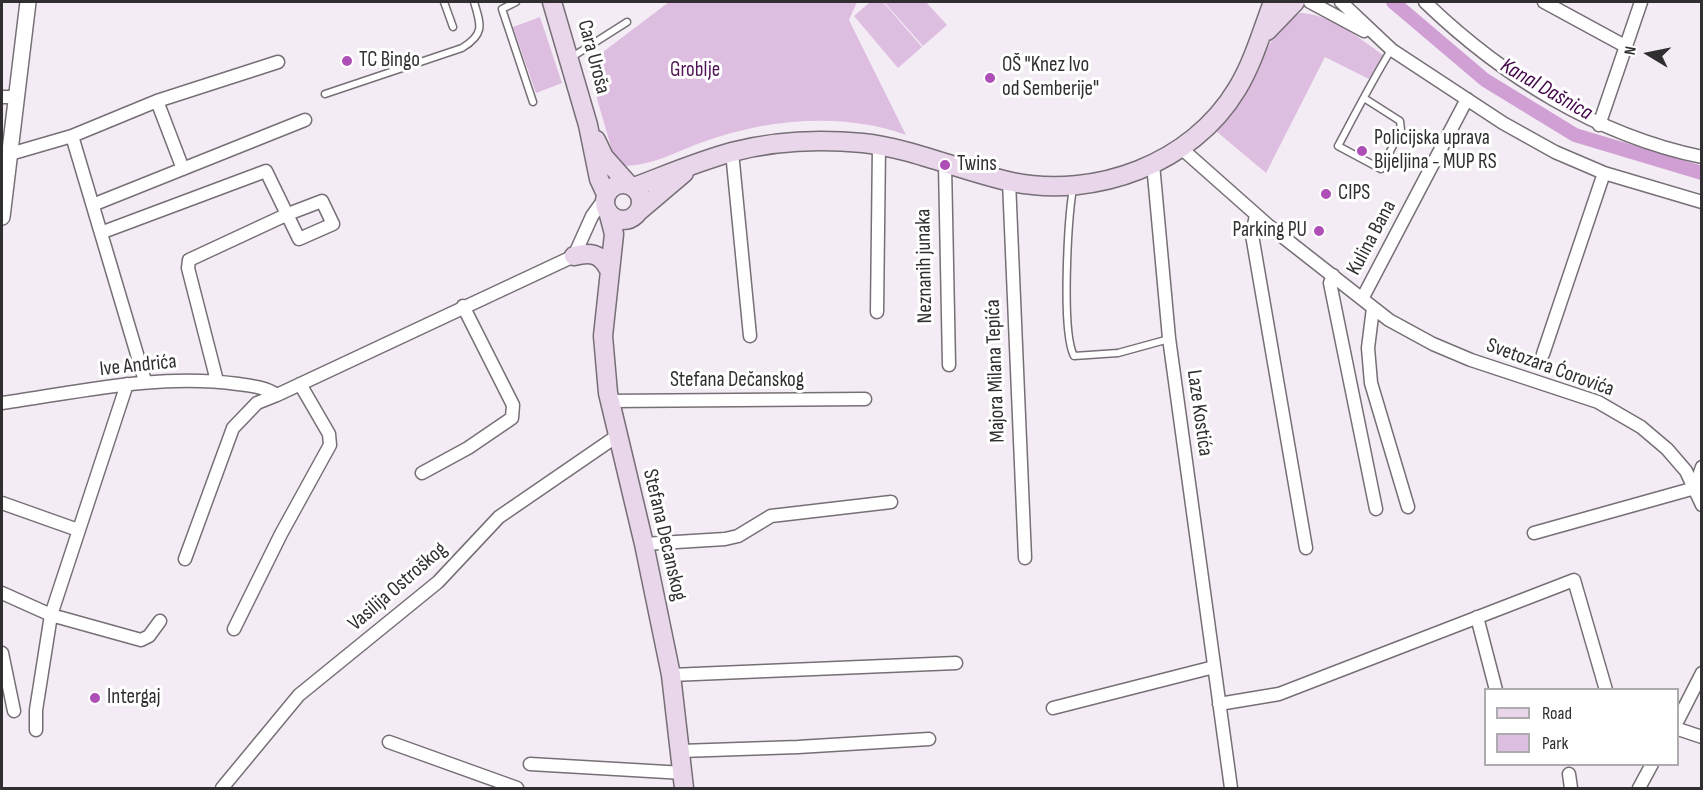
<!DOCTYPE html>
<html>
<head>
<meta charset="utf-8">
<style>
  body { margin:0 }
  #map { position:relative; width:1703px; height:790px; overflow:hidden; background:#f4ecf4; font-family:"Sofia Sans Condensed",sans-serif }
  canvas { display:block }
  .frame { position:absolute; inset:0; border:3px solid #312e31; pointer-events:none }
  .legend { position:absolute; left:1484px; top:688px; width:195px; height:78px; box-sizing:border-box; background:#fff; border:2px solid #adabad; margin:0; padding:8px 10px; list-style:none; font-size:18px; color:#312e31 }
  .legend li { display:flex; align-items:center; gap:12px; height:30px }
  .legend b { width:30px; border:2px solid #adabad }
  .north { position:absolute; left:1619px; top:24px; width:60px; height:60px; -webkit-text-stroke:4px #fff; paint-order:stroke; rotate:280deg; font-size:16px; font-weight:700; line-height:24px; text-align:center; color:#312e31 }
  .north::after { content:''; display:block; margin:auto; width:21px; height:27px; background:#312e31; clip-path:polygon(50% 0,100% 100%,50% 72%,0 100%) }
</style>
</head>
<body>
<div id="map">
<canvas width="1703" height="790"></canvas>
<div class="frame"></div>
<ul class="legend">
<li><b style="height:8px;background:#e9d6eb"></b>Road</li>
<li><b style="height:16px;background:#debee0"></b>Park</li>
</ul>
<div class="north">N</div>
</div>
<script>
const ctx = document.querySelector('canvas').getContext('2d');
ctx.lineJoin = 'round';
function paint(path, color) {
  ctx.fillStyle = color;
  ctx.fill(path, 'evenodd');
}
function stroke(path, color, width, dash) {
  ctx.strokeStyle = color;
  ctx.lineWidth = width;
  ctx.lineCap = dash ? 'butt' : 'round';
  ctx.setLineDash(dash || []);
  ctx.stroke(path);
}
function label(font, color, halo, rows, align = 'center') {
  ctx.font = font + ' "Sofia Sans Condensed",sans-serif';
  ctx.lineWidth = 6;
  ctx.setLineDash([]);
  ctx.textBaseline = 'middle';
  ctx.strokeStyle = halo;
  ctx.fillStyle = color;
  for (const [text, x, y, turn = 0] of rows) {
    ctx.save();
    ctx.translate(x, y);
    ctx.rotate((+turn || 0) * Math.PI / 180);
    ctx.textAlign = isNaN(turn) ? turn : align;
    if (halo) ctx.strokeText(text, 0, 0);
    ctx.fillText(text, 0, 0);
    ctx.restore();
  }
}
paint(new Path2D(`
  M669,2H857L849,20L906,135C842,112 767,119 703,142C678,151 651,166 624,166L613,154L587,64Z
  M870,2H883L922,47L898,68L854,16Z
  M884,2H926L947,25L923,46Z
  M1300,13C1328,13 1361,39 1383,55L1369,79L1325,57L1266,173L1216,131L1247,86L1279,27Z
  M540,17L562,83L536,93L513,27Z`), '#debee0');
stroke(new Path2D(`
  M1393,2L1485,80L1575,135L1702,173`), '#d09fd4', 14);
const service = new Path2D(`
  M444,2L453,27
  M516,2L502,9L533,102
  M572,57L627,22
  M325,94L462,48C485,34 481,25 474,2
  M1364,98L1400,121L1401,130L1381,169L1338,146C1355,114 1372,81 1391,50
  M1073,188C1068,219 1061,331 1074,356L1118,353L1169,339`);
const minor = new Path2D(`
  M1310,2L1364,31
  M1341,2L1392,50L1503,123L1555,152L1604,173L1702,202
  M1425,2C1502,76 1596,135 1702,157
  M1544,2L1625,46
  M2,97H16
  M157,101L183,169
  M1599,125L1641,2
  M72,136L157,101L278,62
  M1181,148L1269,226L1389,320L1433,344L1471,360L1598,402L1641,427L1667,449L1686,471L1702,505
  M732,152L750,336
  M10,154L72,136L145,381
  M1153,164L1169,338L1231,788
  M945,165L949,365
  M1009,181L1025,558
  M95,204L305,120
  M1256,215L1252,235L1306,548
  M103,232L266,171L299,239L333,224L322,201L288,214L189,260L188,268L217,381
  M1333,275L1330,283L1376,509
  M1362,299L1467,99
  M1373,308L1368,348L1371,383L1408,507
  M877,312L879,146
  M1543,354L1604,173
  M127,384L51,615L141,640L149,636L160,621
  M609,401L865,399
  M2,403C80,392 158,373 238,384C252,386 265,387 277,395L574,256L592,216L605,198
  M422,473L468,448L512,418L513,405L463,306
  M2,503L78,530
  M1534,533L1695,488L1702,467
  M644,544L725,539L738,536L771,516L891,502
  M185,559L233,428L257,403L277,395
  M2,593L51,615L36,710V730
  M1477,617L1496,690
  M234,629L281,534L330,445L329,434L300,384
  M2,653L14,711
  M671,675L956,663
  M1219,704L1279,694L1574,580L1606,690
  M1053,708L1214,667
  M1678,720L1702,673
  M1678,729L1702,737
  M389,742L517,788
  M681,751L798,747L929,739
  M530,764L684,773
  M1569,774L1571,788
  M222,788L299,695L438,582L499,517L617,436
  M1639,788L1652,764`);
const tertiary = new Path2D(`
  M2,217L28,2`);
const secondary = new Path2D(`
  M552,2L588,125L599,179L606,194
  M1267,31L1295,2
  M596,140L604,157L629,185
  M605 202a18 18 0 1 1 36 0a18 18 0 1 1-36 0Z
  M634,187C666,175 699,161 732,152C773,141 821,139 863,143C911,148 964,172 1012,182C1095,199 1192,164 1237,89C1253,63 1262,31 1273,2
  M638,212L684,173
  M609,215L614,234L603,336L608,393L644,544L671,675L684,788
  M574,256C590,252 600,253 608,268`);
stroke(service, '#766f76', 9);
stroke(minor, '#766f76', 15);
stroke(tertiary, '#766f76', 18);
stroke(secondary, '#766f76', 21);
stroke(service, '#fff', 6);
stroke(minor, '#fff', 12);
stroke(tertiary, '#fff', 15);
stroke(secondary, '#e9d6eb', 18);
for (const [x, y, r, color] of [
  [347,61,6,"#ae4fb8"],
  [990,78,6,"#ae4fb8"],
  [1362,151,6,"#ae4fb8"],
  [945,165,6,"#ae4fb8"],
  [1326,194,6,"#ae4fb8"],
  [1319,231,6,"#ae4fb8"],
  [95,698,6,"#ae4fb8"]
]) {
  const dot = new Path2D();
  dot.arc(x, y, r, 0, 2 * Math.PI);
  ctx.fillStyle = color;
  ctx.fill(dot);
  stroke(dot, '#fff', 2);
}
label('21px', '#312e31', '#fff', [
  ["Cara Uroša",593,57,75],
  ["Kulina Bana",1372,238,-62],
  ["Neznanih junaka",925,266,-91],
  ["Ive Andrića",138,366,-6],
  ["Svetozara Ćorovića",1550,368,20],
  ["Majora Milana Tepića",996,371,-92],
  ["Stefana Dečanskog",737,381],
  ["Laze Kostića",1199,413,82],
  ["Stefana Decanskog",664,535,77],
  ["Vasilija Ostroškog",398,587,-41]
]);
label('21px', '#312e31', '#fff', [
  ["TC Bingo",359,61],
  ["OŠ \"Knez Ivo",1002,66],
  ["od Semberije\"",1002,90],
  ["Policijska uprava",1374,139],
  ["Bijeljina - MUP RS",1374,163],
  ["Twins",957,165],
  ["CIPS",1338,194],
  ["Parking PU",1307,231,"right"],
  ["Intergaj",107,698]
], 'left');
label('21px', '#4f1555', '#fff', [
  ["Groblje",695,71]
]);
label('italic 22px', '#44084a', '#fff', [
  ["Kanal Dašnica",1546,90,30]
]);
</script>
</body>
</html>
